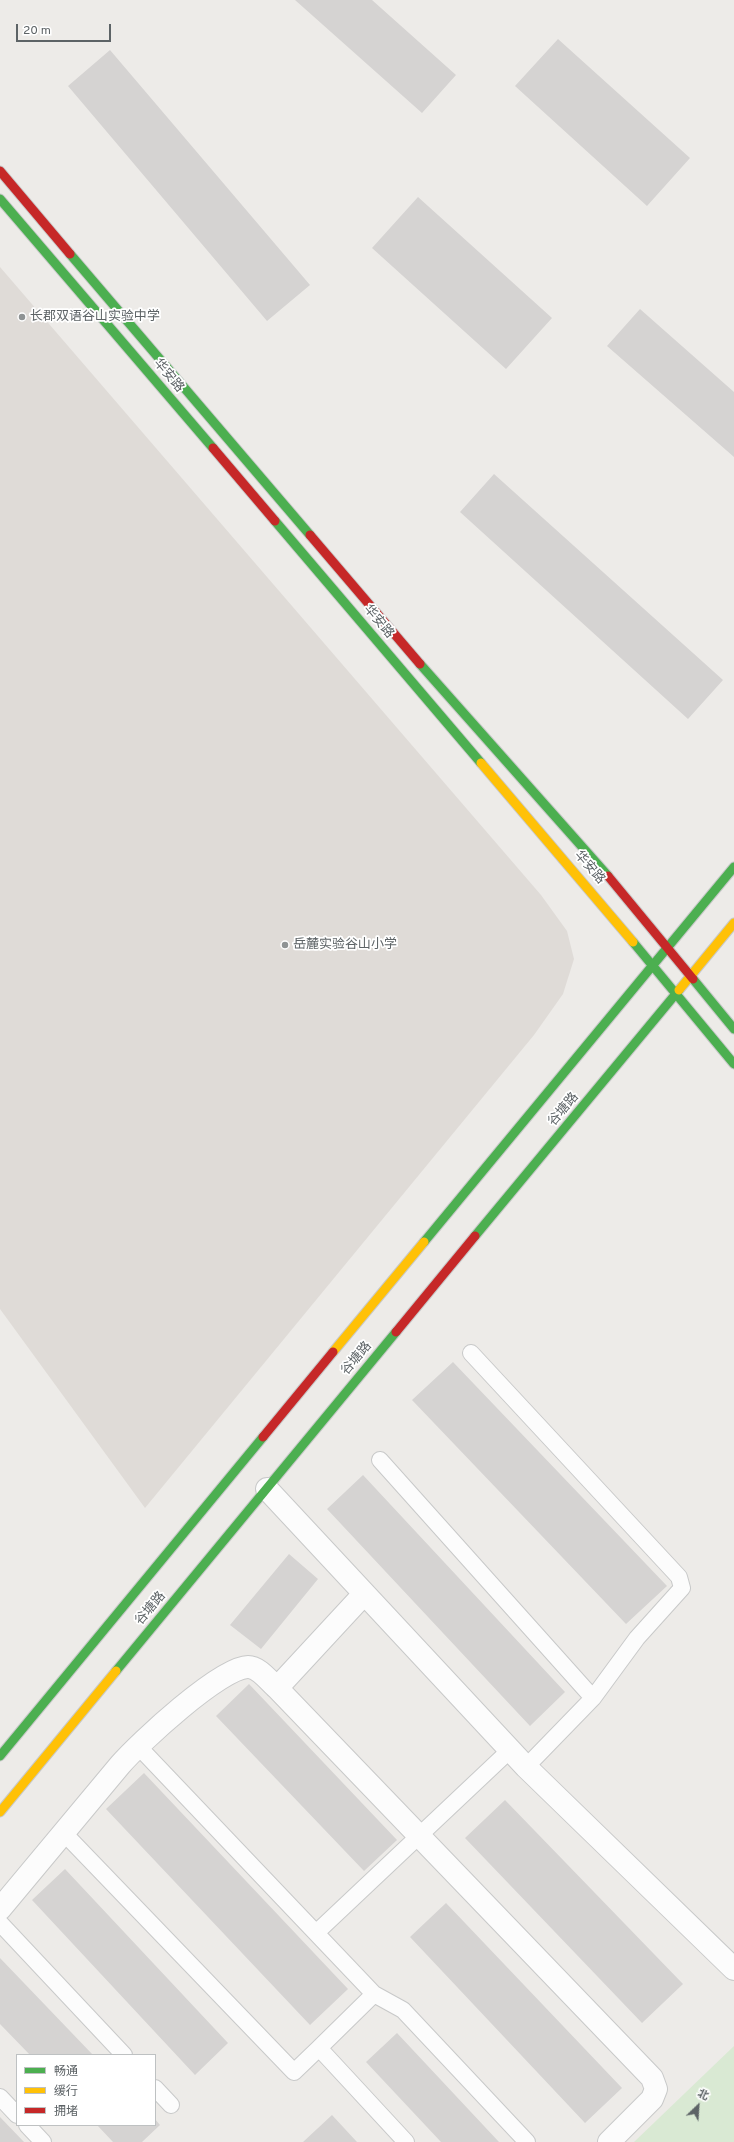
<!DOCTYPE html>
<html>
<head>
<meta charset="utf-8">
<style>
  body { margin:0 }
  #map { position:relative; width:734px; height:2142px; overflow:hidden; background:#edebe8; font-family:Overpass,"Noto Sans SC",sans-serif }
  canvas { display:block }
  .legend { position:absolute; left:16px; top:2054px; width:140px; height:72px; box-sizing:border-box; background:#fff; border:1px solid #bec1c2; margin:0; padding:5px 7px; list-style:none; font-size:12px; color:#5d6366 }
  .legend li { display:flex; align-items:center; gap:8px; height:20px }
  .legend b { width:20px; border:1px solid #bec1c2 }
  .north { position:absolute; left:678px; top:2086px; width:40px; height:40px; -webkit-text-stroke:3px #fff; paint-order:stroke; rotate:25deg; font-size:11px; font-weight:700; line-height:16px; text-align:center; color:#5d6366 }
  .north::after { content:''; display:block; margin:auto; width:14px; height:18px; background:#5d6366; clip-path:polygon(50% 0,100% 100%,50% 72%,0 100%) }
  .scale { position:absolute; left:16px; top:24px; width:95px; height:18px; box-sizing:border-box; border:2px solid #5d6366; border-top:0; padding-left:5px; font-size:12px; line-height:14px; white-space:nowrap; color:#5d6366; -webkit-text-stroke:3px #fff; paint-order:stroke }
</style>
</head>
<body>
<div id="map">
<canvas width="734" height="2142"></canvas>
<ul class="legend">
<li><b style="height:5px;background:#4caf50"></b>畅通</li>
<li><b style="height:5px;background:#ffc107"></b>缓行</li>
<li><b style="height:5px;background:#c62828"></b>拥堵</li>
</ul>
<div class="north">北</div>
<div class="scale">20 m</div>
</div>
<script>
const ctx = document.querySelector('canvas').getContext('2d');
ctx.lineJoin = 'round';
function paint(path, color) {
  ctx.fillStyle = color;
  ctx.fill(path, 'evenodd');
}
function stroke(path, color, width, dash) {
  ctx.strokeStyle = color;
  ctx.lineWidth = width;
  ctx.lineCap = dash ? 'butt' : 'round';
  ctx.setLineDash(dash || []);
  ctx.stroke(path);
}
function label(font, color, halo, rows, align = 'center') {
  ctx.font = font + ' Overpass,"Noto Sans SC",sans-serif';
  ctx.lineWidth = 3.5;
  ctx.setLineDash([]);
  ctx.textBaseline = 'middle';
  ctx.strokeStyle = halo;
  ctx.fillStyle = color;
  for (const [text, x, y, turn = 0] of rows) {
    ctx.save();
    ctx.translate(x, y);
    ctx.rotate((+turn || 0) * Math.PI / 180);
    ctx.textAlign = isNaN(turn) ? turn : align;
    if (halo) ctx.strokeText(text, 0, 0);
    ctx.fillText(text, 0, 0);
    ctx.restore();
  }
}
paint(new Path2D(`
  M0,267L541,895L567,931L574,959L563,994L534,1035L145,1508L0,1309Z`), '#dfdbd7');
paint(new Path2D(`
  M734,2046V2142H634Z`), '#d9e9d3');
paint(new Path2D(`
  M295,0H372L456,75L422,113Z
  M558,39L690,158L647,206L515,86Z
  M110,50L310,285L267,321L68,86Z
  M418,197L552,318L506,369L372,248Z
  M640,309L734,392V457L607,346Z
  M494,474L723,680L688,719L460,512Z
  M453,1362L667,1586L626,1624L412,1400Z
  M363,1475L565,1692L530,1726L327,1509Z
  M289,1554L318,1579L261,1649L230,1625Z
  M249,1684L397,1840L364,1871L216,1716Z
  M144,1773L348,1989L310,2025L106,1809Z
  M505,1800L683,1984L642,2023L465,1838Z
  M65,1869L228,2043L195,2075L32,1900Z
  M446,1903L622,2088L585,2123L410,1937Z
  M0,1958L93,2055H30L0,2024Z
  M397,2033L499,2142H441L366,2062Z
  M332,2115L357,2142H303Z
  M0,2117L24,2142H0Z
  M155,2119L160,2125L142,2142H113L97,2125H155Z`), '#d5d3d2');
const lane = new Path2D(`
  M471,1353L679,1577L682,1588L637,1638L593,1698L526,1767
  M380,1460L593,1698
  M137,1745L374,1994L403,2010L527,2142
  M63,1832L294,2072L319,2048L406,2142
  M0,1923L124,2055
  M317,1932L510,1750
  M319,2048L374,1994
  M155,2088L171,2105
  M0,2097L17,2115
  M27,2125L43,2142`);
const street = new Path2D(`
  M267,1489L526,1767L734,1969
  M364,1594L277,1688L652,2078L656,2089L652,2099L609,2142
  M0,1909L120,1765C139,1743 221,1667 248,1667C259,1667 269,1681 277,1688`);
const fast = new Path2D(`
  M0,199L213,448
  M70,254L310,535
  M275,521L481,763
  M420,664L608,876
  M633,942L734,1064
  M693,979L734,1029
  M475,1236L679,990
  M424,1242L734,867
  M116,1671L396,1332
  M0,1756L263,1437`);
const slow = new Path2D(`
  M481,763L633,942
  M679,990L734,923
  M333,1352L424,1242
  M0,1812L116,1671`);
const jam = new Path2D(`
  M0,171L70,254
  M213,448L275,521
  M310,535L420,664
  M608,876L693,979
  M396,1332L475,1236
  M263,1437L333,1352`);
stroke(lane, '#c8c9c9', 18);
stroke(street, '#c8c9c9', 24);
stroke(fast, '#c8c9c9', 11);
stroke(slow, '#c8c9c9', 11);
stroke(jam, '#c8c9c9', 11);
stroke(lane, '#fcfcfc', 16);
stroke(street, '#fcfcfc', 22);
stroke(fast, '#4caf50', 9);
stroke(slow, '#ffc107', 9);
stroke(jam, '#c62828', 9);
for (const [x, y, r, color] of [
  [22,317,4,"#8f9394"],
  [285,945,4,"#8f9394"]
]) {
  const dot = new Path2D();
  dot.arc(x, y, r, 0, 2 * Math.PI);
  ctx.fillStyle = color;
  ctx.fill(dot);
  stroke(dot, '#fff', 1.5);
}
label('13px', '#5d6366', '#fff', [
  ["长郡双语谷山实验中学",30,317],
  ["岳麓实验谷山小学",293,945]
], 'left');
label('13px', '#5d6366', '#fff', [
  ["华安路",168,376,50],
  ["华安路",378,622,50],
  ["华安路",589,868,49],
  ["谷塘路",564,1110,-50],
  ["谷塘路",357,1359,-50],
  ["谷塘路",151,1609,-50]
]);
</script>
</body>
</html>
